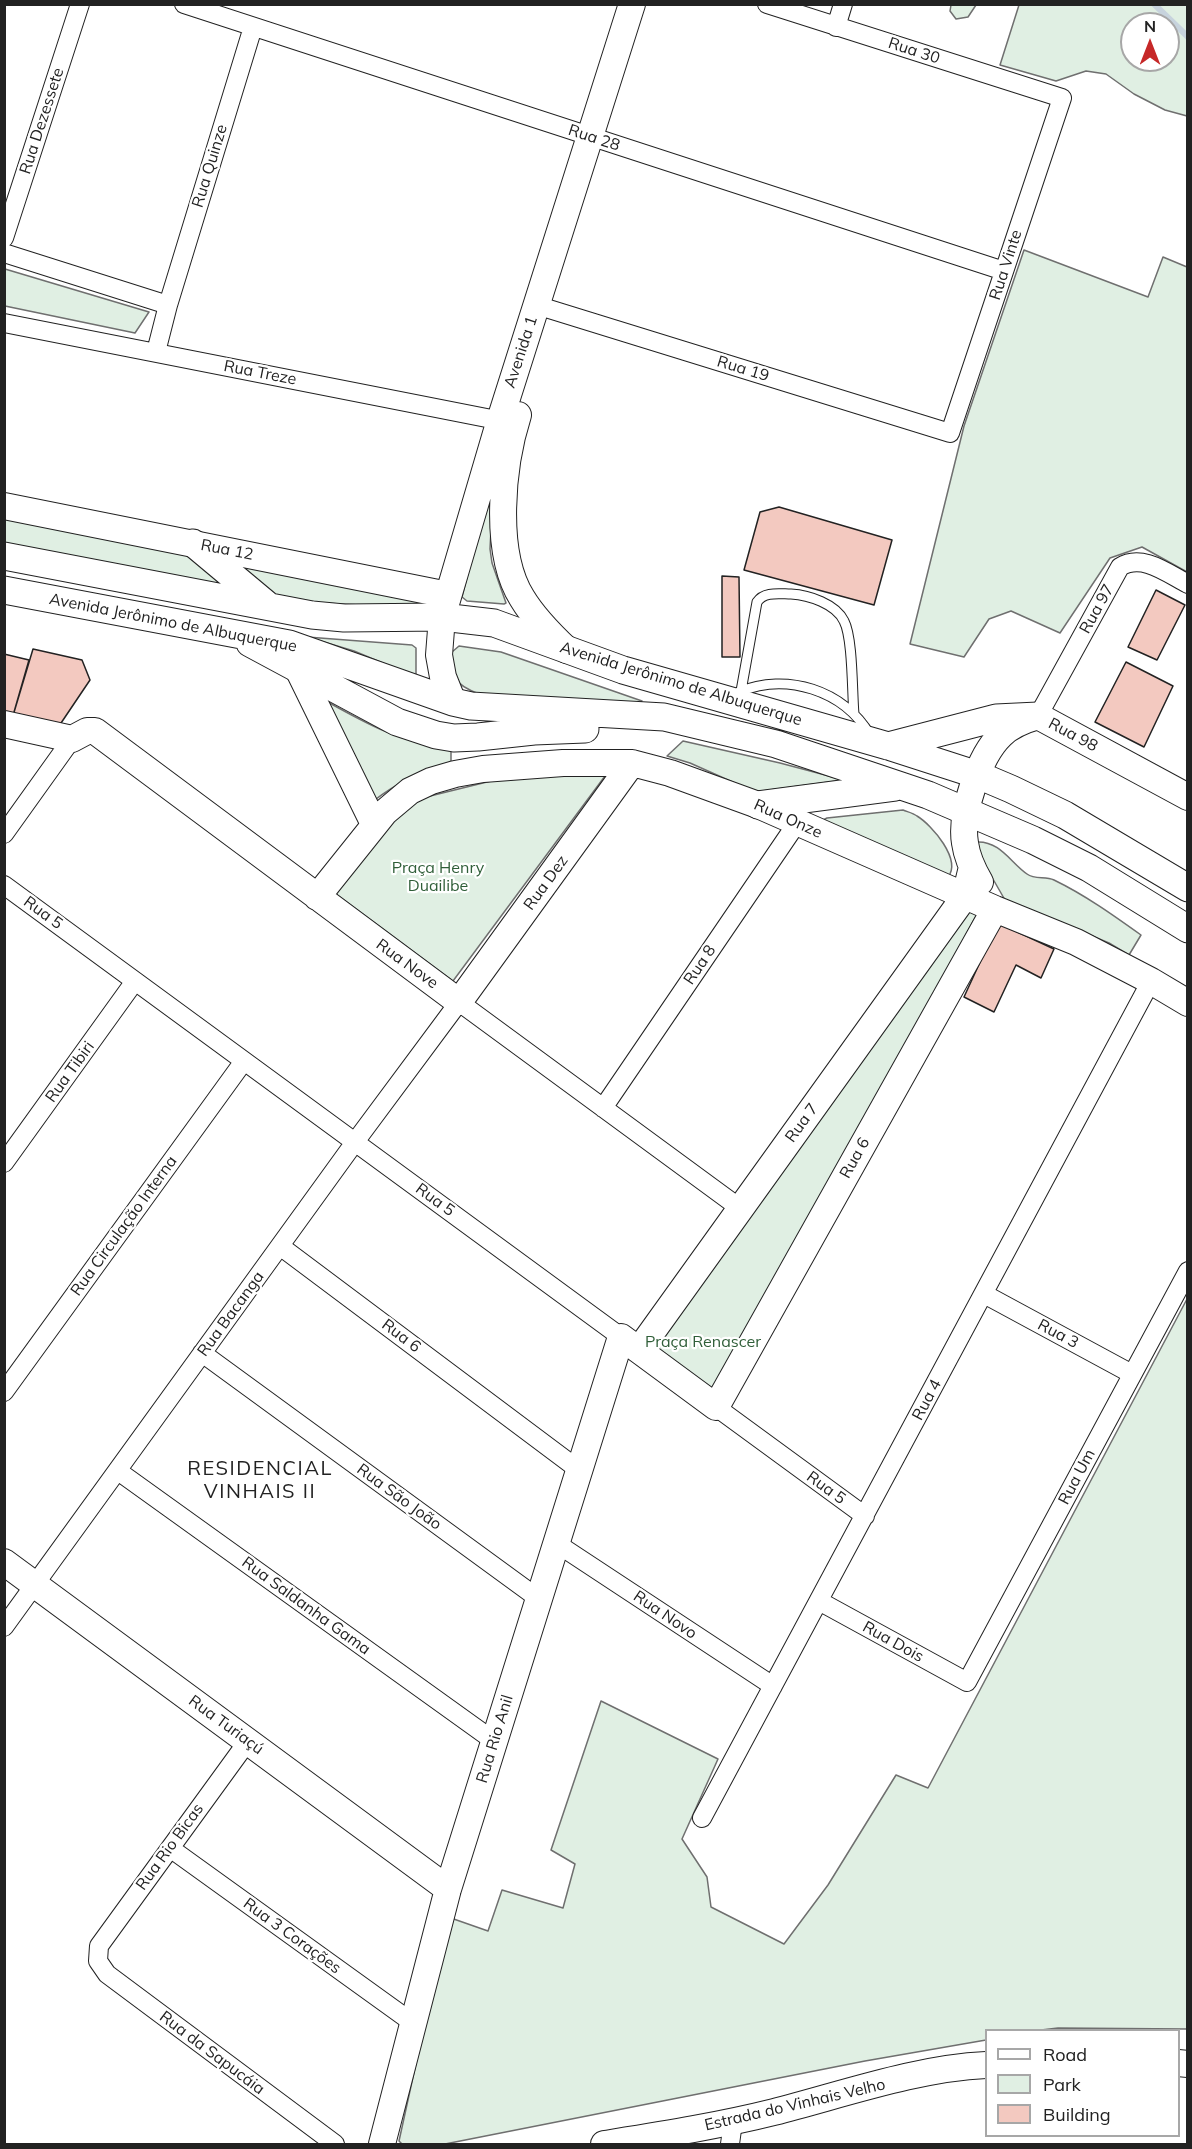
<!DOCTYPE html>
<html>
<head>
<meta charset="utf-8">
<style>
  body { margin:0 }
  #map { position:relative; width:1192px; height:2149px; overflow:hidden; background:#fff; font-family:Mulish,sans-serif }
  canvas { display:block }
  .frame { position:absolute; inset:0; border:6px solid #222; pointer-events:none }
  .legend { position:absolute; left:985px; top:2029px; width:195px; height:108px; box-sizing:border-box; background:#fff; border:2px solid #a7a7a7; margin:0; padding:8px 10px; list-style:none; font-size:18px; color:#222 }
  .legend li { display:flex; align-items:center; gap:12px; height:30px }
  .legend b { width:30px; border:2px solid #a7a7a7 }
  .north { position:absolute; left:1120px; top:12px; width:60px; height:60px; box-sizing:border-box; background:#fff; border:2px solid #a7a7a7; border-radius:50%; rotate:0deg; font-size:16px; font-weight:700; line-height:24px; text-align:center; color:#222 }
  .north::after { content:''; display:block; margin:auto; width:21px; height:27px; background:#c62828; clip-path:polygon(50% 0,100% 100%,50% 72%,0 100%) }
</style>
</head>
<body>
<div id="map">
<canvas width="1192" height="2149"></canvas>
<div class="frame"></div>
<ul class="legend">
<li><b style="height:8px;background:#fff"></b>Road</li>
<li><b style="height:16px;background:#e0efe3"></b>Park</li>
<li><b style="height:16px;background:#f3c9c0"></b>Building</li>
</ul>
<div class="north">N</div>
</div>
<script>
const ctx = document.querySelector('canvas').getContext('2d');
ctx.lineJoin = 'round';
function paint(path, color) {
  ctx.fillStyle = color;
  ctx.fill(path, 'evenodd');
}
function stroke(path, color, width, dash) {
  ctx.strokeStyle = color;
  ctx.lineWidth = width;
  ctx.lineCap = dash ? 'butt' : 'round';
  ctx.setLineDash(dash || []);
  ctx.stroke(path);
}
function label(font, color, halo, rows, align = 'center') {
  ctx.font = font + ' Mulish,sans-serif';
  ctx.lineWidth = 4.5;
  ctx.setLineDash([]);
  ctx.textBaseline = 'middle';
  ctx.strokeStyle = halo;
  ctx.fillStyle = color;
  for (const [text, x, y, turn = 0] of rows) {
    ctx.save();
    ctx.translate(x, y);
    ctx.rotate((+turn || 0) * Math.PI / 180);
    ctx.textAlign = isNaN(turn) ? turn : align;
    if (halo) ctx.strokeText(text, 0, 0);
    ctx.fillText(text, 0, 0);
    ctx.restore();
  }
}
const green = new Path2D(`
  M951,5V4L976,5L968,17L956,19L950,11Z
  M1019,5H1187V116L1165,110L1134,94L1106,74L1086,71L1056,81L1000,65ZM1132,24H1168V60H1132Z
  M1024,250L1148,297L1163,257L1187,267V572L1142,547L1110,558L1060,633L1011,611L989,619L964,657L910,644L964,426Z
  M4,269H5L149,312L135,333L5,306Z
  M489,490H493L490,549L492,563L506,603L504,604L467,601L462,597Z
  M4,518L184,552L230,587L5,548Z
  M232,564L429,603L419,608L283,601Z
  M307,637L412,645L416,648V677L354,651Z
  M459,646L501,652L642,701L637,705L479,694C453,684 452,678 452,652Z
  M326,701C367,724 403,744 451,748V762C420,772 398,782 372,802Z
  M683,741L780,763L844,780L755,792L690,763L667,756Z
  M608,772L453,981L336,894L387,822L422,798L491,781Z
  M903,810C908,812 913,813 917,816C932,825 962,860 948,877L823,820L827,818Z
  M977,842C1000,841 1011,863 1027,874C1035,880 1045,876 1054,880C1085,895 1113,915 1141,935L1129,955L1109,943L1005,900L978,853Z
  M968,911L977,914L718,1398L648,1352Z
  M1187,1299V2029L1058,2028L1041,2030H986V2040L865,2061L445,2144H402L399,2141L448,1917L488,1931L502,1890L563,1908L575,1864L551,1850L601,1701L718,1759L682,1839L707,1877L711,1907L784,1944L828,1885L896,1775L928,1788Z`);
paint(green, '#e0efe3');
stroke(green, '#6f6f6f', 1.5);
stroke(new Path2D(`
  M1154,4L1188,37`), '#c7d3dd', 6);
const building = new Path2D(`
  M779,507L892,540L874,605L744,570L760,512Z
  M722,576L739,577L740,657H722Z
  M1156,590L1185,605L1157,660L1128,647Z
  M33,649L82,660L90,680L57,729L12,719Z
  M4,654L29,660L12,719L4,720Z
  M1126,662L1173,686L1144,747L1095,722Z
  M998,923L1054,949L1041,978L1016,965L994,1012L964,997Z`);
paint(building, '#f3c9c0');
stroke(building, '#222', 1.5);
const lane = new Path2D(`
  M741,691L757,602C764,591 780,594 791,594C809,595 836,604 844,621C853,638 852,693 854,714
  M739,692C786,672 844,690 870,735`);
const street = new Path2D(`
  M184,4L1004,271
  M836,27L843,4
  M4,238L80,4
  M4,253L168,305
  M536,305L950,433L1062,98L767,4
  M4,323L512,423
  M156,352L168,305L253,27
  M1038,716L1120,567C1142,553 1167,573 1188,584
  M4,834L72,739
  M4,885L621,1337
  M603,1108L797,823
  M4,1163L135,981
  M280,1246L579,1470
  M984,1294L1132,1374
  M202,1353L539,1599
  M4,1392L244,1061
  M716,1407L865,1516
  M118,1471L494,1741
  M556,1543L773,1686
  M819,1601L967,1682L1188,1271
  M4,1627L355,1142L459,1002L741,1209
  M248,1741L99,1946L98,1961L107,1974L335,2144
  M702,1818L1151,981
  M170,1848L413,2023
  M730,2144L733,2122`);
const secondary = new Path2D(`
  M518,415C502,465 493,552 522,598C534,618 550,634 567,650
  M4,506L448,595
  M299,671L374,824
  M453,702L443,677L439,655L442,617L500,420L632,4
  M4,724L72,739L87,731H95L459,1002L632,763
  M980,882C973,870 967,858 965,843C960,814 979,756 1001,735C1011,725 1024,720 1038,716L1188,797
  M317,897L385,812L410,791L431,781L455,774L483,769L563,763H632L670,773L758,805L995,909L1076,942L1151,981L1188,1003
  M639,1350L965,896L972,867
  M4,1562L448,1889
  M1178,2063L1188,2064
  M382,2144L448,1889L621,1337L716,1407L995,909
  M604,2144C660,2135 718,2126 774,2112C841,2095 917,2068 986,2065`);
const primary = new Path2D(`
  M193,543L266,604
  M4,556L312,615L344,618L442,617L494,623L623,670L888,746L978,775L1011,789L1065,815L1188,888
  M4,590L289,644L453,702L471,706L664,717L776,744L928,795L1033,840L1089,868L1188,929
  M250,643L397,722L436,735L454,738L478,737L534,731L585,729
  M888,746L996,718L1038,716
  M758,805L895,787`);
stroke(lane, '#222', 11);
stroke(street, '#222', 20);
stroke(secondary, '#222', 28);
stroke(primary, '#222', 29);
stroke(lane, '#fff', 9);
stroke(street, '#fff', 18);
stroke(secondary, '#fff', 26);
stroke(primary, '#fff', 27);
label('16px', '#222', '#fff', [
  ["Rua 30",914,51,18],
  ["Rua Dezessete",42,121,-72],
  ["Rua 28",594,138,18],
  ["Rua Quinze",210,166,-73],
  ["Rua Vinte",1006,265,-72],
  ["Avenida 1",521,352,-72],
  ["Rua 19",743,369,17],
  ["Rua Treze",260,373,11],
  ["Rua 12",227,550,11],
  ["Rua 97",1097,609,-61],
  ["Avenida Jerônimo de Albuquerque",173,623,11],
  ["Avenida Jerônimo de Albuquerque",681,684,17],
  ["Rua 98",1073,735,28],
  ["Rua Onze",788,819,24],
  ["Rua Dez",546,883,-54],
  ["Rua 5",43,913,36],
  ["Rua Nove",407,964,36],
  ["Rua 8",700,965,-56],
  ["Rua Tibiri",70,1072,-54],
  ["Rua 7",802,1123,-54],
  ["Rua 6",855,1158,-61],
  ["Rua 5",435,1200,36],
  ["Rua Circulação Interna",124,1226,-54],
  ["Rua Bacanga",231,1314,-54],
  ["Rua 3",1058,1334,28],
  ["Rua 6",401,1336,37],
  ["Rua 4",927,1400,-62],
  ["Rua Um",1077,1477,-62],
  ["Rua 5",826,1488,36],
  ["Rua São João",399,1497,36],
  ["Rua Saldanha Gama",306,1606,36],
  ["Rua Novo",665,1615,34],
  ["Rua Dois",893,1642,29],
  ["Rua Turiaçú",226,1725,36],
  ["Rua Rio Anil",495,1739,-73],
  ["Rua Rio Bicas",170,1847,-54],
  ["Rua 3 Corações",292,1936,36],
  ["Rua da Sapucáia",212,2053,37],
  ["Estrada do Vinhais Velho",795,2105,-13]
]);
label('16px', '#2f5e38', '#fff', [
  ["Praça Henry",438,868],
  ["Duailibe",438,886],
  ["Praça Renascer",703,1342]
]);
ctx.letterSpacing = '1.5px';
label('20px', '#222', '#fff', [
  ["RESIDENCIAL",260,1469],
  ["VINHAIS II",260,1492]
]);
ctx.letterSpacing = '0px';
</script>
</body>
</html>
